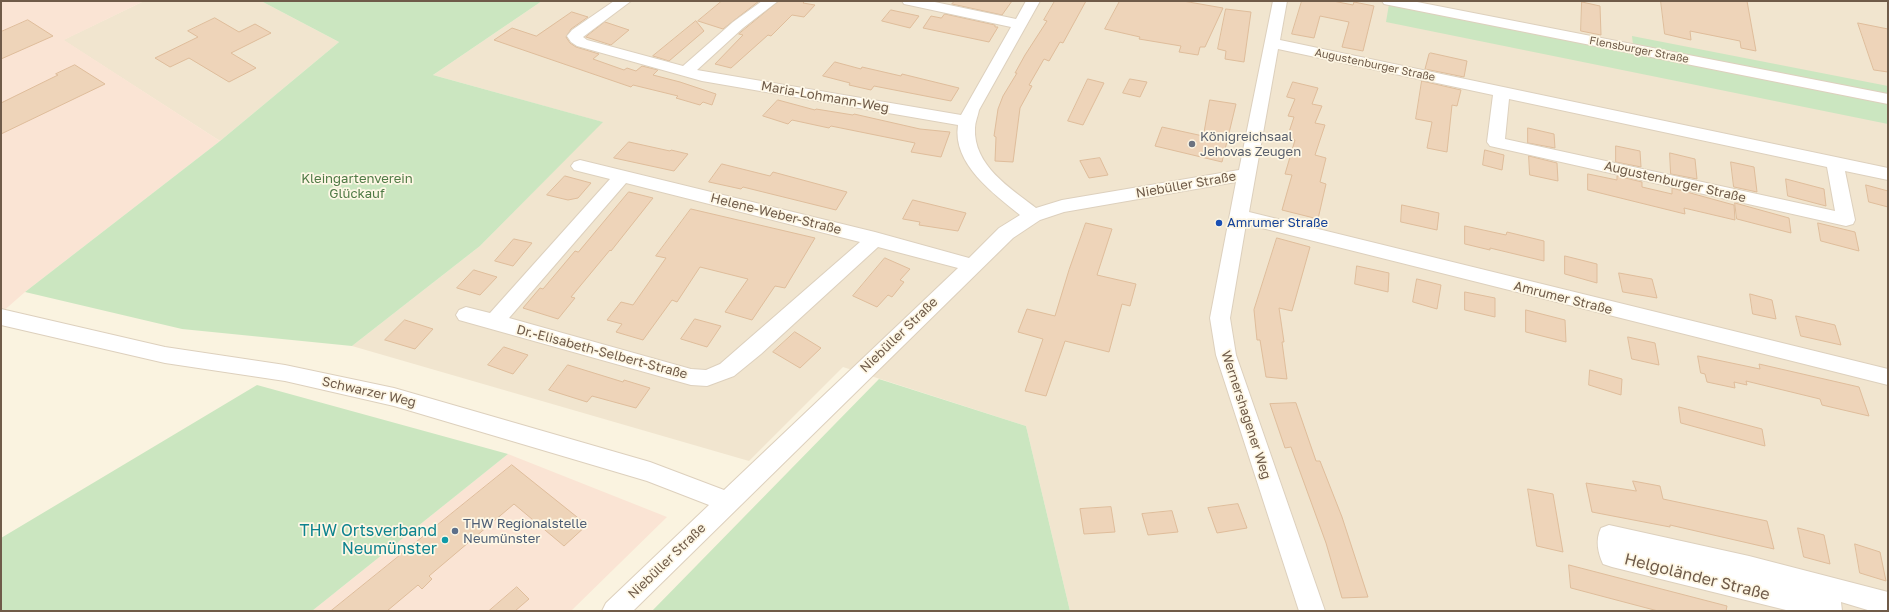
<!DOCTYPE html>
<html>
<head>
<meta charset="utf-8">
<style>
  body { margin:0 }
  #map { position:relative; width:1889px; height:612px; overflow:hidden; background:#faf3e0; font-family:"Golos Text",sans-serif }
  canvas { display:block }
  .frame { position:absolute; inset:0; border:2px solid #6f5b49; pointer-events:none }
</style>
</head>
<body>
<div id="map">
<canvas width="1889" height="612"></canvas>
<div class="frame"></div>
</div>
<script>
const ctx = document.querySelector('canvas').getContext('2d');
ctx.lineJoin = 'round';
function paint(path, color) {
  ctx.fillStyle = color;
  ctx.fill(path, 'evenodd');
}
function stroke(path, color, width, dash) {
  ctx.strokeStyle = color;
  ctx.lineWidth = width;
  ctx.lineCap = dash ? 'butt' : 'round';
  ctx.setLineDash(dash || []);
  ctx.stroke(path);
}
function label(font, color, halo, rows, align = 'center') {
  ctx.font = font + ' "Golos Text",sans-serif';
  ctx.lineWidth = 3.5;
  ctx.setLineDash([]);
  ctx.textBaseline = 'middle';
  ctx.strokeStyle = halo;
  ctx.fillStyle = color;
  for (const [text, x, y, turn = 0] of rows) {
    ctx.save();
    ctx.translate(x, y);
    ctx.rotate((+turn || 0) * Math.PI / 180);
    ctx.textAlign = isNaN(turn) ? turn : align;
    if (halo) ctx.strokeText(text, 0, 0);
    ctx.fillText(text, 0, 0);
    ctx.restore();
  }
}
paint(new Path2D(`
  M144,1H261L339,42L220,141L63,40Z
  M542,1H1888V611H1070L1026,426L843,367L749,461L352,346L480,246L602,122L433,75Z`), '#f1e5cf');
paint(new Path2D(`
  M1,1H144L64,40L220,141L25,292L1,313Z
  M508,454L667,517L571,611H312Z`), '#fae4d4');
paint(new Path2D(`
  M261,1H542L433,75L603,122L480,246L352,346L182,329L25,292L220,141L339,42Z
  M1389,4L1888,103V124L1386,22Z
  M1632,36L1888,86V95L1633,45Z
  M879,379L1026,426L1070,611H652Z
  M257,385L508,454L312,611H1V538Z`), '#cbe6c0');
const building = new Path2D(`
  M722,1H759L723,29L698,21Z
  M779,1H805L803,3L815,5L804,17L792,15L771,36L768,35L731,68L715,64L743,35L739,34Z
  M955,1H1012L1002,15L952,4Z
  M1055,1H1086L1063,43L1060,42L1049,61L1044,59L1029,85L1032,86L1020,108L1013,162L995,161L996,137L994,136L998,109L1003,96L1017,73H1015L1025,55L1047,21L1044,20Z
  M1120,1H1183L1223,8L1205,47H1200L1198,55L1179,52L1181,46L1139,39L1140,37L1105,29Z
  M1302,1H1333L1353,5L1354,2L1374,6L1363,51L1342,47L1349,22L1320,16L1314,38L1292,34Z
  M1661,1H1747L1756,51L1741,48L1740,41L1690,31L1691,40L1665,34Z
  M1582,2L1600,6L1601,35L1581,31Z
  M1226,9L1251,12L1244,62L1225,59L1226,51L1218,49Z
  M891,10L919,16L910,28L882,21Z
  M572,12L588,17L571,29L566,37L570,43L576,47L599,54L593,59L624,70L627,68L636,71L642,66L658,70L653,75L680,82L716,94L712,105L703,102L700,105L676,98L678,96L633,85L631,87L494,40L512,28L536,36Z
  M945,14L995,25V27H998L989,42L923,28L931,16L941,18Z
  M215,18L239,32L255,24L271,33L231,53L256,68L229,82L189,58L170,67L155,58L198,37L188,31Z
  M28,20L53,36L1,59V32Z
  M696,21L704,31L669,61L653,56Z
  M605,22L629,30L611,45L586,37Z
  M1858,23L1888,29V72L1874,70Z
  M1431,53L1467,61L1464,77L1425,69L1429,54Z
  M835,62L861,69L862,67L901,76L902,74L959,88L951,101L874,86L871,90L849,85L850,83L823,76Z
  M75,65L105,84L1,134V103L58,75L56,74Z
  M1088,79L1104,83L1083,125L1068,121Z
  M1130,79L1147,82L1140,97L1123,93Z
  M1422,81L1461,90L1457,106L1452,105L1447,152L1427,148L1432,122L1416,119Z
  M1293,82L1318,88L1312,104L1322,106L1315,123L1325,125L1315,155L1326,158L1320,182L1326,184L1318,219L1282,210L1292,175L1285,174L1295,140L1287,138L1294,117L1288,116L1295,99L1287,97Z
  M778,100L815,110L816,109L853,115L854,114L920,129L950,132L941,157L911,152L915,143L831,126L829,128L792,120L788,124L763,116Z
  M1210,100L1236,104L1222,162L1155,146L1162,127L1203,136Z
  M1528,128L1554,134L1555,148L1528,143Z
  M629,142L670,151L671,150L688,154L674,171L614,158Z
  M1616,146L1640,151L1641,167L1616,162Z
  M1485,150L1504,155L1502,170L1483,165Z
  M1670,153L1695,159L1697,179L1671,174Z
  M1529,156L1557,163L1558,181L1530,175Z
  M1100,158L1108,175L1089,178L1080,161Z
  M1731,162L1754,167L1757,192L1734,187Z
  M722,164L770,176L773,172L847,192L836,210L743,187L741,189L709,182Z
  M1588,174L1617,180V176L1642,182V187L1672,194V188L1734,205L1735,220L1684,208L1685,214L1588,190Z
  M565,176L591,183L578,198L568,200L547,195Z
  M1786,179L1824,189L1826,206L1788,196Z
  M1866,185L1888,191V207L1869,202Z
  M629,192L653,198L611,251L610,250L571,297L575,298L558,319L523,308L540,288L543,289L575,251L578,252Z
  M913,200L966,213L958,231L919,225L920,222L903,219Z
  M1735,203L1789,218L1791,233L1737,219Z
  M1402,205L1439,213L1437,230L1401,222Z
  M691,209L815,238L785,288L775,286L752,320L725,312L748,279L700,267L677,302L672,300L643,340L616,332L622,324L607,320L621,302L633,305L666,258L656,256Z
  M1086,223L1112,229L1097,275L1136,284L1130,306L1122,304L1109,352L1065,341L1046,396L1025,391L1043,339L1018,332L1027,309L1055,316L1069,270Z
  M1818,223L1855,232L1859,251L1821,241Z
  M1465,226L1506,235L1507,232L1544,241V261L1490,248V250L1465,244Z
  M1277,238L1310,247L1292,311L1279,308L1284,342H1282L1287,379L1266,377L1260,340H1257L1254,310Z
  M514,239L532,243L513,266L495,261Z
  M1565,256L1597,264V283L1565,274Z
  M885,258L910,269L900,280L904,282L892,297L888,295L877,307L853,296Z
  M1357,266L1389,273L1388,292L1355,284Z
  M474,270L497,277L480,295L457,288Z
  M1619,273L1652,279L1657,298L1623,292Z
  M1417,279L1441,285L1437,309L1413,302Z
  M1465,292L1495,298V317L1465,310Z
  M1750,294L1772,300L1776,319L1753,314Z
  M1526,310L1565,320L1566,342L1526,332Z
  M1796,316L1835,325L1841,345L1801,336Z
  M695,319L721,326L707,347L681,339Z
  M405,320L433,329L415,349L385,340Z
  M795,332L821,348L800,368L773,352Z
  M1628,337L1655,343L1659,365L1632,359Z
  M504,347L528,355L513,374L488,365Z
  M1698,356L1760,369L1759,364L1859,387L1869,416L1822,405L1820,399L1746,381L1747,385L1734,382L1735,388L1707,382L1705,374L1701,373Z
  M568,365L623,382L624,380L650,388L636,408L592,396L587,402L549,390Z
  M1590,370L1622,379L1621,395L1589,385Z
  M1296,403L1316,461H1320L1342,517L1368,597L1342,598L1326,543L1291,447L1285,448L1270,404Z
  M1679,407L1762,429L1765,446L1681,423Z
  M512,465L587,525L564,546L514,504L429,576L432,579L422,589L418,585L387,611H331Z
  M1633,481L1660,486L1663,499L1767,521L1774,549L1670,525V527L1592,512L1586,483L1636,491Z
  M1528,489L1553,494L1563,552L1537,546Z
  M1238,504L1247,528L1217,533L1208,508Z
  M1111,507L1115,532L1084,534L1080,509Z
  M1172,511L1178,532L1148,535L1142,514Z
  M1798,528L1824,535L1830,564L1804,557Z
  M1855,544L1880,552L1886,581L1860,573Z
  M1569,565L1727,606L1726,611H1658L1571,588Z
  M517,587L529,599L515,611H489Z`);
paint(building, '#eed4b9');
stroke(building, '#dfbd9b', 1);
const minor = new Path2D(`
  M614,1H631L583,37L587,40L683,66L733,22L762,1H778L743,28L697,70L961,115L1011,27L909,5L904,4L902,1H930L1016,19L1026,1H1040L979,110C978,116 975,122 975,128C973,165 1010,188 1036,208L1062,200L1239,170L1273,1H1287L1280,40L1888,168V180L1845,171L1855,220L1853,224L1846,226L1490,146L1487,142L1493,95L1278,49L1249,212L1888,369V385L1246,224L1230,318L1236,355L1325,611H1299L1216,355L1210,318L1236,182L1064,212L1040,220L1013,238L633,611H602L606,603L709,505L647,481L394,406L285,381L165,363L1,325V309L165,347L285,365L394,388L650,462L724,490L958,268L878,247L761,354L734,376L707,386L691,385L459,320L456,315L459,310L466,307L490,313L610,179L574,170L571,166L574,162L580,160L875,232L969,258L999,228L1020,215C994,194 952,164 958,125L702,81L577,46L571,42L567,36L572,30ZM1509,99L1827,167L1835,211L1505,139ZM626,183L860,242L720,364L706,370L691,369L509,318Z
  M1382,1H1412L1888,94V104L1389,5L1384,4Z
  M1609,525L1749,556L1888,592V611H1871L1841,602L1842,611H1790L1612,567L1603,564C1598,553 1595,540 1601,528Z`);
stroke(minor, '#ddd0bd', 2);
paint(minor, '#fff');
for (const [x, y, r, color] of [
  [1192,144,4,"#6b7280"],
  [1219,223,4,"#1a4fb4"],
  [455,531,4,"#5c6f8a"],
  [445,540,4,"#0f9aa8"]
]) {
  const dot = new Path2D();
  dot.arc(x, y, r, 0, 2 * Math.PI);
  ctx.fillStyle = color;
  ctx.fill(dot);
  stroke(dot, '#fef7e5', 1.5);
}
label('11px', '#6f5b49', '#fef7e5', [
  ["Flensburger Straße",1639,50,11],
  ["Augustenburger Straße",1375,65,12]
]);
label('13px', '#6f5b49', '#fef7e5', [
  ["Maria-Lohmann-Weg",825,97,10],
  ["Augustenburger Straße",1675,182,13],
  ["Niebüller Straße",1186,185,-10],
  ["Helene-Weber-Straße",776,214,14],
  ["Amrumer Straße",1563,298,14],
  ["Niebüller Straße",899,335,-44],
  ["Dr.-Elisabeth-Selbert-Straße",602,352,15],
  ["Schwarzer Weg",369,392,13],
  ["Wernershagener Weg",1246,415,72],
  ["Niebüller Straße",667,561,-44]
]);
label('13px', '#5b616d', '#fef7e5', [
  ["Königreichsaal",1200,137],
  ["Jehovas Zeugen",1200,152]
], 'left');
label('13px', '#4f7a45', '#fef7e5', [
  ["Kleingartenverein",357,179],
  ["Glückauf",357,194]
]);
label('13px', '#164399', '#fef7e5', [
  ["Amrumer Straße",1227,223]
], 'left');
label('13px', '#4e5e75', '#fef7e5', [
  ["THW Regionalstelle",463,524],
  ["Neumünster",463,539]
], 'left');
label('16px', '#0d838f', '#fef7e5', [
  ["THW Ortsverband",437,531],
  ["Neumünster",437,549]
], 'right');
label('16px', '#6f5b49', '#fef7e5', [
  ["Helgoländer Straße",1697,577,14]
]);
</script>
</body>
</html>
